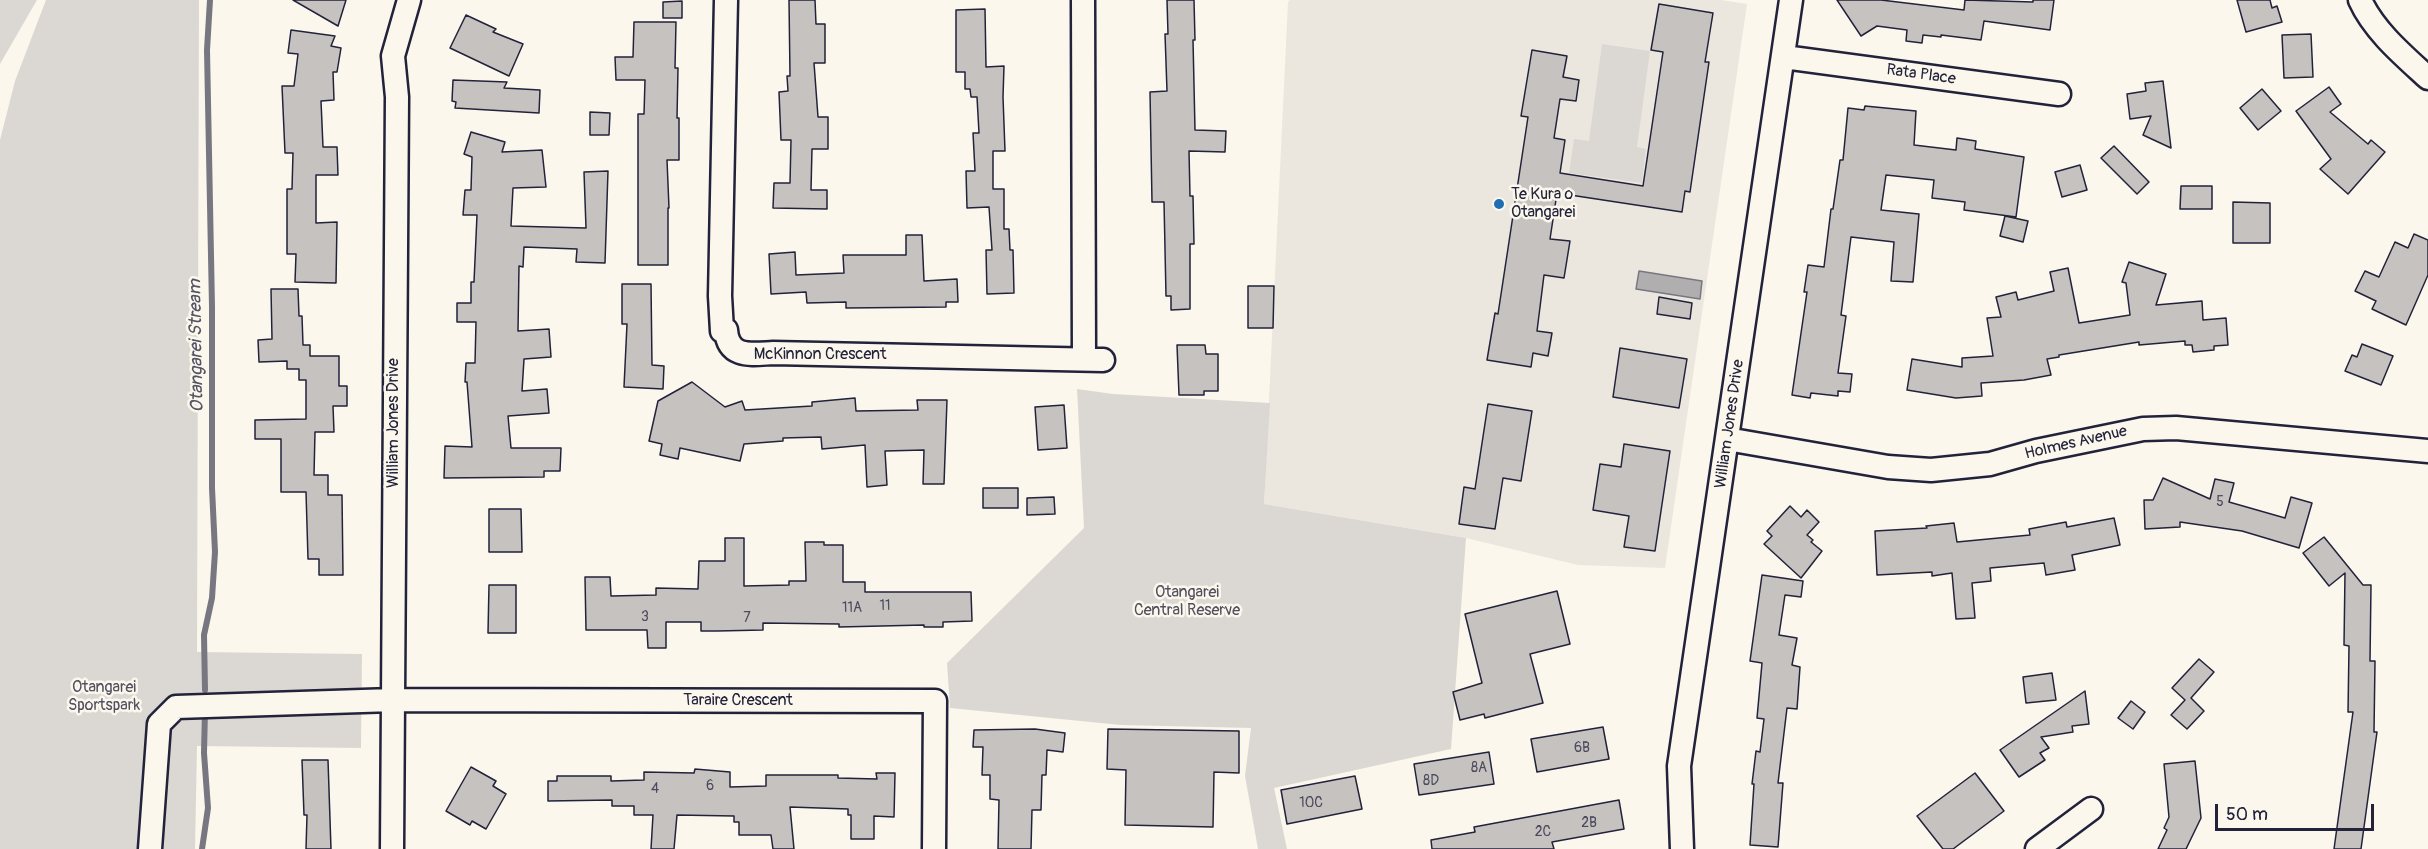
<!DOCTYPE html>
<html>
<head>
<meta charset="utf-8">
<style>
  body { margin:0 }
  #map { position:relative; width:2428px; height:849px; overflow:hidden; background:#fbf7ec; font-family:Pangolin,sans-serif }
  canvas { display:block }
  .scale { position:absolute; left:2215px; top:804px; width:159px; height:27px; box-sizing:border-box; border:3px solid #22223b; border-top:0; padding-left:8px; font-size:18px; line-height:21px; white-space:nowrap; color:#22223b; -webkit-text-stroke:4px #fbf7ec; paint-order:stroke }
</style>
</head>
<body>
<div id="map">
<canvas width="2428" height="849"></canvas>
<div class="scale">50 m</div>
</div>
<script>
const ctx = document.querySelector('canvas').getContext('2d');
ctx.lineJoin = 'round';
function paint(path, color) {
  ctx.fillStyle = color;
  ctx.fill(path, 'evenodd');
}
function stroke(path, color, width, dash) {
  ctx.strokeStyle = color;
  ctx.lineWidth = width;
  ctx.lineCap = dash ? 'butt' : 'round';
  ctx.setLineDash(dash || []);
  ctx.stroke(path);
}
function label(font, color, halo, rows, align = 'center') {
  ctx.font = font + ' Pangolin,sans-serif';
  ctx.lineWidth = 5;
  ctx.setLineDash([]);
  ctx.textBaseline = 'middle';
  ctx.strokeStyle = halo;
  ctx.fillStyle = color;
  for (const [text, x, y, turn = 0] of rows) {
    ctx.save();
    ctx.translate(x, y);
    ctx.rotate((+turn || 0) * Math.PI / 180);
    ctx.textAlign = isNaN(turn) ? turn : align;
    if (halo) ctx.strokeText(text, 0, 0);
    ctx.fillText(text, 0, 0);
    ctx.restore();
  }
}
paint(new Path2D(`
  M1290,0H1721L1747,4L1665,568L1578,565L1466,538L1264,504L1288,2Z`), '#ebe7df');
paint(new Path2D(`
  M0,0H37L0,64Z
  M46,0H199L197,652L362,654L361,748L197,746L195,849H0V140L15,81Z
  M1602,44L1650,51L1637,147L1646,149L1642,183L1569,173L1574,139L1589,141Z
  M1077,389L1113,394L1270,403L1264,504L1466,538L1451,749L1274,788L1287,849H1258L1245,776L1251,728L1121,725L950,708L947,663L1084,528Z`), '#dbd8d3');
const water = new Path2D(`
  M1639,271L1702,281L1700,299L1636,289Z`);
paint(water, '#b1aeb0');
stroke(water, '#787681', 1.5);
stroke(new Path2D(`
  M205,690L204,635L212,598L215,552L212,488V307L207,50L210,0
  M202,849L208,808L204,753L205,710`), '#787681', 6);
const building = new Path2D(`
  M293,0H346L338,26Z
  M789,0H815L816,24H825V63H814L818,117H828V149H812L811,190H827V209L773,208L774,183H790L791,140H781L779,92L788,91L787,76H790Z
  M1167,0H1194L1195,40H1193L1195,130L1226,131L1225,152L1189,151L1190,196H1193L1194,244H1190V309L1171,310V296H1166L1164,202H1152L1150,92L1167,91L1165,34H1168Z
  M1837,0H1881L1964,10L1965,0L2033,2V0H2054L2050,30L1984,21L1981,40L1941,35V37L1923,35L1922,43L1906,41L1907,30L1877,26L1861,36Z
  M2237,0H2270L2272,8L2277,6L2282,22L2246,32Z
  M682,1V18H663V2Z
  M1659,4L1713,13L1705,62H1709L1690,192L1685,191L1682,212L1557,193L1550,239L1570,241L1564,278L1544,275L1537,331L1552,333L1548,356L1533,353L1531,367L1487,360L1495,313L1498,314L1528,117L1521,116L1532,50L1567,56L1563,77L1579,80L1576,101L1560,99L1554,138L1565,140L1560,173L1643,186L1663,52L1651,50Z
  M985,9L986,67L1004,66L1003,97L1005,151H993V189H1004V229H1009L1010,250H1013L1014,293L987,294L986,250H992L989,207L967,208L966,171H975L973,133H979L977,97H971L970,89H965V72H956V10Z
  M466,15L496,29L493,32L523,44L509,76L450,48Z
  M634,22H676L675,68H678L677,118H679V160H667L669,208H668V265H638V114H644L645,80H616L615,57H633Z
  M291,30L335,36L331,46L341,48L337,72H333L334,100L321,101L323,147H337L338,175H316V223L337,222L336,283L295,282L296,254H287V189H292L293,153H285L282,86H294L298,54L288,53Z
  M2311,34L2313,77L2284,78L2282,35Z
  M453,80L507,82L504,88L540,90L539,113L455,108L456,102L452,101Z
  M2163,81L2167,114L2171,148L2143,135L2151,116L2130,119L2127,94L2146,91L2145,83Z
  M2329,87L2341,104L2330,112L2368,144L2371,140L2385,152L2348,194L2320,169L2331,159L2296,111Z
  M2262,89L2281,111L2258,130L2240,108Z
  M1865,106L1916,111L1914,145L1956,150L1957,138L1976,141L1975,149L2024,157L2016,217L1964,210L1965,202L1932,198L1934,180L1886,175L1881,210L1919,214L1913,282L1891,281L1894,242L1851,237L1841,315L1846,316L1838,373L1852,374L1850,392L1838,391V396L1811,393L1810,398L1792,395L1807,292H1804L1808,265L1824,267L1831,209H1833L1840,160H1843L1848,108L1864,110Z
  M590,112L610,113L609,135H590Z
  M471,132L505,142L502,152L542,150L546,187L513,188L511,226L586,228L584,172L608,171L605,263L576,262L577,249L524,247L523,267L519,266L518,331L549,329L551,357L524,359L522,391L547,389L549,413L508,416L511,448H561L560,471H544V477L444,478L445,446L472,447L467,382H465L466,363H475L476,322H457V303H471V282H474L477,215H463L465,190H471L472,157L464,154Z
  M2114,146L2149,182L2137,194L2101,158Z
  M2080,165L2087,190L2062,197L2055,172Z
  M2181,186H2212V209H2180Z
  M2233,202L2270,203V243H2233Z
  M2005,216L2028,221L2023,242L2000,236Z
  M2414,234L2428,240V275L2406,325L2372,309L2376,301L2355,291L2365,271L2379,277L2395,242L2408,248Z
  M906,235H922L924,281L957,279L958,302H946V307L846,308V302L807,303L806,292L771,294L769,254L795,252L796,275L844,273L843,255H906Z
  M2129,262L2166,274L2156,305L2202,301L2203,320L2226,318L2228,345L2214,346V350L2193,352L2192,345H2185V341L2139,345V342L2059,355V357L2047,359L2051,375L2024,380L1981,383L1982,396L1956,398L1907,390L1912,359L1962,367V358L1993,356L1987,318L2001,317L1996,297L2016,292L2018,300L2054,291L2050,272L2068,268L2079,323L2130,315L2126,283L2122,282Z
  M622,284H651L652,365L664,366L663,389L624,387L627,324H622Z
  M1248,286H1274L1273,328H1248Z
  M271,289H298L299,316H302L303,345H310V356H339V386H347V406H333L334,432H315L314,475H328V495H342L343,575H319V559H308L306,492H281V439H255V420L306,419V380H299V369H287V361L259,362L258,340L272,339Z
  M1659,297L1692,303L1690,319L1657,314Z
  M2362,344L2393,356L2381,385L2345,371L2352,355L2357,357Z
  M1177,345H1205L1206,354H1218V391H1204V395H1179Z
  M1620,348L1687,359L1679,408L1613,397Z
  M692,382L725,407L742,401L745,410L812,406V402L855,398L856,411L918,410L917,400H947L944,484H923L924,450L885,451L887,485L867,487L865,445L822,449L821,437L783,438V441L744,444L740,461L680,448L678,459L660,455L662,444L649,441L658,401Z
  M1488,404L1532,411L1521,481L1503,478L1495,529L1459,524L1464,487L1475,489Z
  M1064,405L1067,448L1038,450L1035,407Z
  M1624,444L1670,451L1655,551L1624,547L1629,516L1593,510L1600,464L1621,467Z
  M2163,478L2210,499L2215,479L2234,483L2229,502L2285,518L2291,497L2312,503L2299,548L2242,531L2180,522V527L2145,529L2144,500H2153Z
  M983,488H1018V508H983Z
  M1054,497L1055,514L1027,515V498Z
  M1790,506L1801,517L1807,510L1819,522L1807,535L1813,540L1811,542L1822,551L1801,578L1764,544L1772,536L1767,531Z
  M489,509H521L522,552H489Z
  M2114,518L2120,545L2072,555L2075,570L2046,575L2044,563L1990,568L1991,581L1972,583L1975,618L1956,619L1952,573L1932,576V572L1877,575L1875,531L1927,528L1926,526L1954,523L1957,542L2030,535L2029,529L2066,522L2067,527Z
  M2324,537L2363,585H2371L2370,661H2375L2374,732H2377L2361,849H2334L2353,712H2348L2349,646L2344,645L2345,573L2329,586L2303,553Z
  M725,538H744V586L789,585V581H806L805,542H824V545H843V582H865V592H971L972,621L943,622V627H924V625L839,627V624L763,623V630L717,631H701V622H666V648H648L647,630H586L585,577H610L611,596L656,595V588L698,589L699,561H725Z
  M1762,575L1803,581L1801,597L1785,595L1779,635L1797,638L1792,665L1800,667L1797,709L1787,708L1778,783H1783L1778,847L1750,845L1754,784H1752L1756,751L1760,752L1764,719L1757,718L1762,663L1750,661Z
  M489,585H516V633H488Z
  M1557,591L1570,644L1530,654L1543,703L1485,718L1484,714L1460,720L1453,692L1482,683L1465,614Z
  M2199,659L2214,672L2191,698L2204,711L2187,729L2171,715L2185,700L2172,688Z
  M2052,673L2056,700L2026,703L2023,677Z
  M2085,691L2089,724L2072,726L2073,732L2041,737L2049,748L2040,753L2045,760L2019,777L2000,750Z
  M2131,701L2145,712L2133,729L2118,718Z
  M1603,727L1609,759L1537,772L1531,739Z
  M1035,729L1065,733L1063,752L1047,750L1046,775H1042L1041,810H1032L1031,849H998L999,800L990,799V775H982L983,747H973L974,730Z
  M1108,729L1239,731V773L1214,772L1213,827L1125,825L1126,770L1107,769Z
  M1489,752L1494,784L1419,795L1414,764Z
  M302,760H328L331,849H306L307,815H304Z
  M2195,761L2201,818L2186,849H2158L2167,830L2164,828L2169,817L2164,764Z
  M471,767L496,781L493,786L506,794L486,829L472,821L470,825L446,811Z
  M695,769L730,772V787L766,786V775H838V778L877,779L876,773H895L894,817L874,816V839H851V815H848V809L790,807L794,849H773L771,835H739V822H734V816L677,815L674,849H651L653,815H634V806H612V800L548,801V781H557V776H611V781L644,780V772L694,773Z
  M1975,773L2004,811L1953,849H1943L1917,816Z
  M1355,776L1362,809L1287,824L1281,790Z
  M1619,800L1624,829L1552,842L1554,849H1432L1431,840L1475,832L1474,827Z`);
paint(building, '#c6c2c0');
stroke(building, '#22223b', 1.5);
const minor = new Path2D(`
  M726,0L720,296L722,331L726,330C728,359 752,354 773,353L1103,360
  M1083,0L1084,359
  M2360,0C2374,31 2404,56 2428,78
  M1784,57L2059,94
  M1727,439L1888,467L1931,470L1990,464L2036,451L2143,429L2176,428L2428,451
  M150,849L159,724L176,707L393,700L935,701L934,849
  M392,849L397,97L393,56L409,0
  M1682,849L1679,766L1791,0
  M2037,849L2091,809`);
stroke(minor, '#22223b', 27);
stroke(minor, '#fbf7ec', 22);
for (const [x, y, r, color] of [
  [1499,204,6,"#1f6fb2"]
]) {
  const dot = new Path2D();
  dot.arc(x, y, r, 0, 2 * Math.PI);
  ctx.fillStyle = color;
  ctx.fill(dot);
  stroke(dot, '#fbf7ec', 2);
}
label('14px', '#4b4a5c', null, [
  ["5",2220,502],
  ["11",885,606],
  ["11A",852,608],
  ["3",645,617],
  ["7",747,618],
  ["6B",1582,748],
  ["8A",1479,768],
  ["8D",1431,781],
  ["6",710,786],
  ["4",655,789],
  ["10C",1311,803],
  ["2B",1589,823],
  ["2C",1543,832]
]);
label('16px', '#22223b', '#fbf7ec', [
  ["Rata Place",1921,75,8],
  ["McKinnon Crescent",820,355],
  ["William Jones Drive",394,423,-90],
  ["William Jones Drive",1730,424,-82],
  ["Holmes Avenue",2076,443,-13],
  ["Taraire Crescent",738,701]
]);
label('16px', '#22223b', '#fbf7ec', [
  ["Te Kura o",1511,195],
  ["Otangarei",1511,213]
], 'left');
label('16px', '#505061', '#fbf7ec', [
  ["Otangarei",1187,593],
  ["Central Reserve",1187,611],
  ["Otangarei",104,688],
  ["Sportspark",104,706]
]);
label('italic 18px', '#545364', '#fbf7ec', [
  ["Otangarei Stream",197,346,-91]
]);
</script>
</body>
</html>
